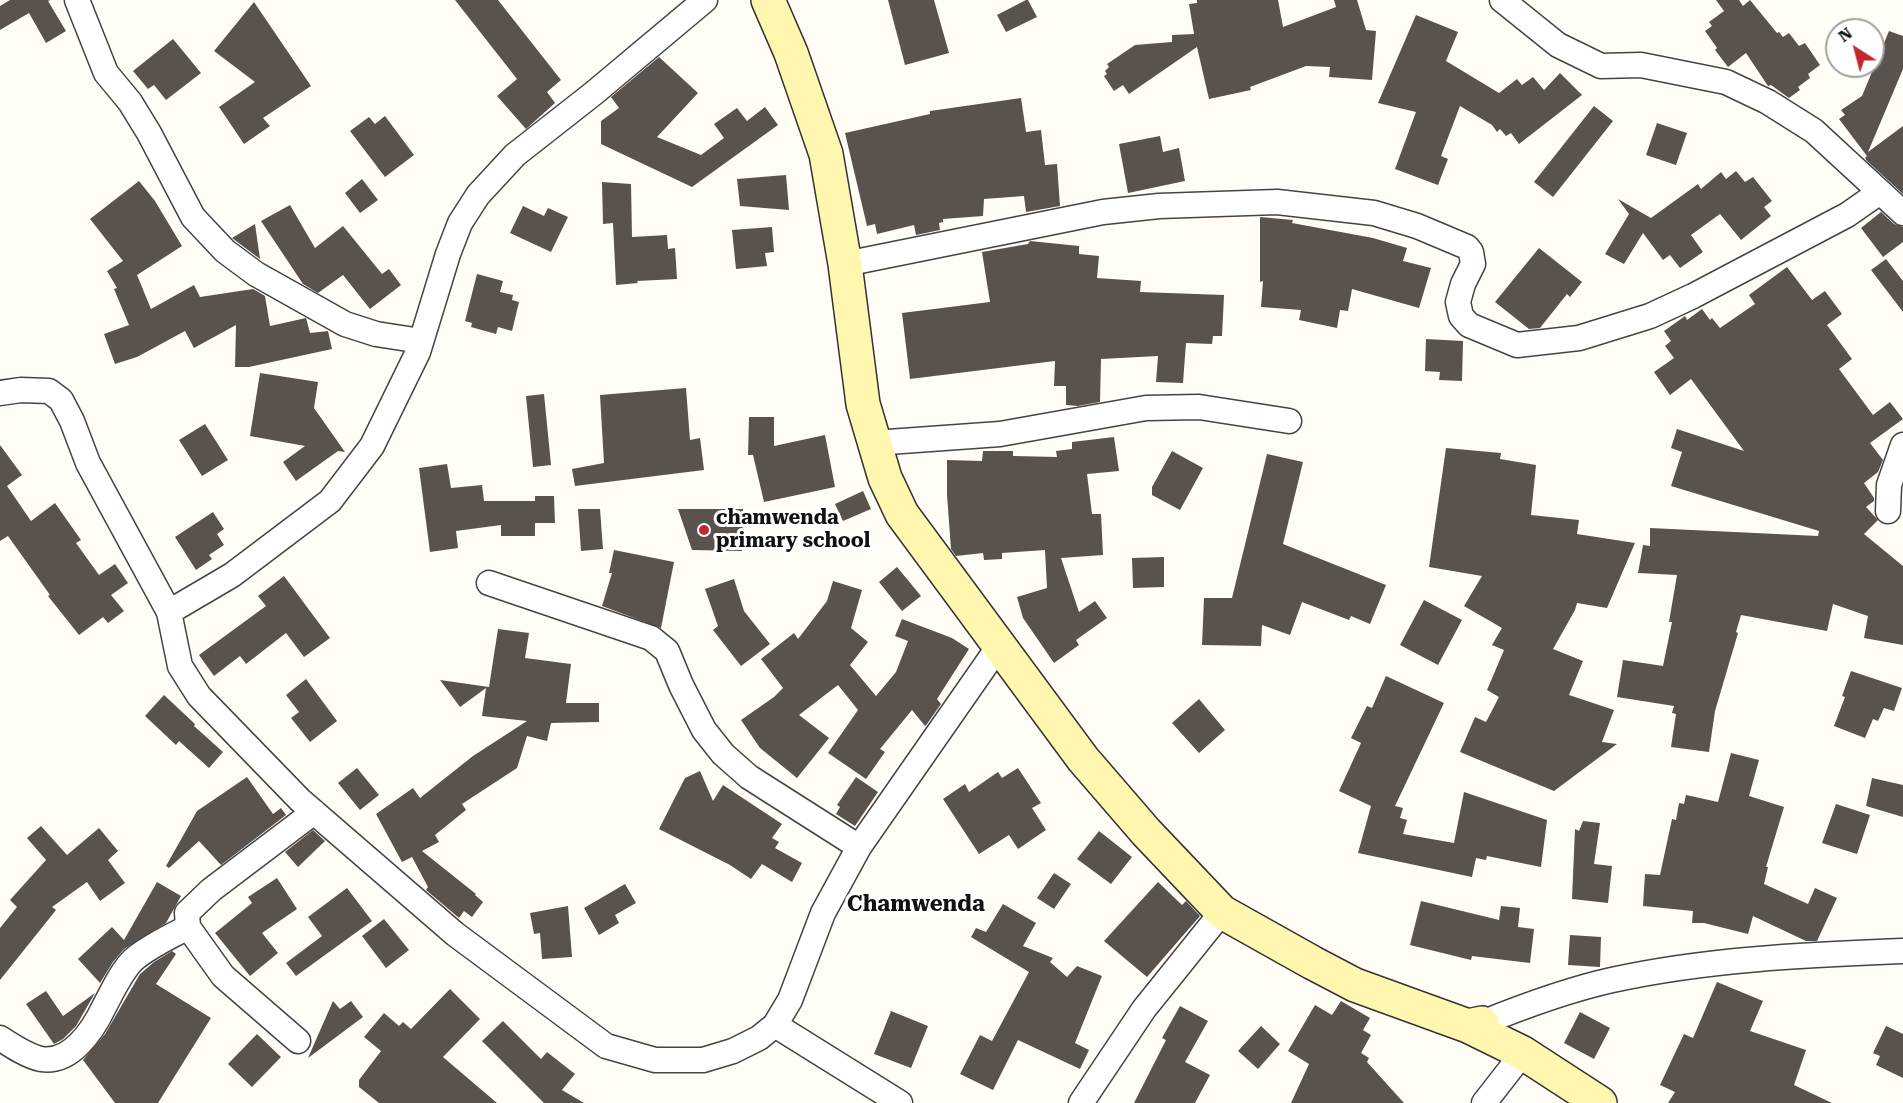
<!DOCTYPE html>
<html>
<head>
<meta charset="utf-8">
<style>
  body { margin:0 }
  #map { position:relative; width:1903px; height:1103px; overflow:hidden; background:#fffdf5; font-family:"Roboto Serif",serif }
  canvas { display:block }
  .north { position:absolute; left:1825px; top:18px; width:60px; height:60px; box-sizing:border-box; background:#fff; border:2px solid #a0a0a0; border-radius:50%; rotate:324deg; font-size:16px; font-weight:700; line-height:24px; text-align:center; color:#111 }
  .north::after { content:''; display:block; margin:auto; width:21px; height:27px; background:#c4262e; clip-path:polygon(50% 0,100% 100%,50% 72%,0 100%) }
</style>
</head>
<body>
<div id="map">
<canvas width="1903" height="1103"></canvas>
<div class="north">N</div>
</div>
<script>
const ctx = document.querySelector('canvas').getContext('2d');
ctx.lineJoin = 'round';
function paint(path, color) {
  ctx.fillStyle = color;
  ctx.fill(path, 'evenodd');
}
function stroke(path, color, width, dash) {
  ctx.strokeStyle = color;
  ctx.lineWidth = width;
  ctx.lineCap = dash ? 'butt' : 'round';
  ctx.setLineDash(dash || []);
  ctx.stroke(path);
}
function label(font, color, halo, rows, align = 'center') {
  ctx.font = font + ' "Roboto Serif",serif';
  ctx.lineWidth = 6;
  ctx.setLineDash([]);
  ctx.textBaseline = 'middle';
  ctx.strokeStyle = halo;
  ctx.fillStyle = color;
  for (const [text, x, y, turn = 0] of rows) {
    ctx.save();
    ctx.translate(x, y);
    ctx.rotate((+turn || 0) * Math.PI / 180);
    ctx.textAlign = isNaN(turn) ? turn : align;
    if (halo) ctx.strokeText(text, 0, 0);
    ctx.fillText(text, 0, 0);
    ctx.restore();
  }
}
paint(new Path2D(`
  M10,0H50L48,1L66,31L46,43L29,13L0,30V6Z
  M455,0H498L561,80L547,92L555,103L526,129L497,96L517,79Z
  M888,0H934L949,53L905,65Z
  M1026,0H1028L1037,17L1006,32L997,15Z
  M1197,0H1278L1283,27L1336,7L1334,0H1357L1366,30L1376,31L1372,80L1329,77L1330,67L1306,66L1250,87L1251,90L1209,99L1197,47L1129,94L1123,85L1114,91L1104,76L1107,74L1105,71L1109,67L1107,64L1135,45L1172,42V35L1194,34L1189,4L1197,3Z
  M1716,0H1739L1743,6L1750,0L1777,33L1779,32L1783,37L1789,33L1799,46L1805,43L1820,65L1808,74L1810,78L1798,87L1800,90L1789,98L1771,85L1768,86L1746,53L1728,67L1715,50L1717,48L1705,31L1712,26L1709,22L1724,11Z
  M254,2L311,86L263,118L270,126L244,144L219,107L255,82L214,51Z
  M1416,15L1458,32L1446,61L1499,93L1517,79L1522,85L1533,77L1544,90L1560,73L1582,95L1519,144L1511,133L1506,136L1500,129L1497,132L1492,125L1460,106L1441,156L1448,159L1438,185L1395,169L1416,112L1378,103Z
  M1889,31L1903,36V69L1868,152L1903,126V194L1867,161L1865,158L1867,156L1839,119L1845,115L1841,110L1862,96Z
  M173,39L201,73L166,100L154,85L148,89L133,71Z
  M659,57L698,93L657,137L701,155L724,138L714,124L737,108L747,121L765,107L778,125L692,187L601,144V121L619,108L611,97Z
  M1021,98L1026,132L1041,130L1045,165L1057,164L1060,206L1026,212L1024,196L984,199L983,216L943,219V222L939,223L940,230L916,235L914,225L877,234L875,224L867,226L845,133L930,114V111Z
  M1594,106L1613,121L1553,197L1534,182Z
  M385,116L414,155L385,177L350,131L369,117L375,124Z
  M1657,123L1687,133L1676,165L1646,155Z
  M1160,136L1163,152L1179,148L1185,181L1128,193L1119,144Z
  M1736,171L1745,182L1753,177L1772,201L1764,207L1771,216L1741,240L1720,214L1691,235L1703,252L1680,268L1670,255L1663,260L1643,233L1624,264L1605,254L1629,214L1618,199L1651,218L1698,184L1701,189L1721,172L1726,179Z
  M786,175L789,210L740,206L737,179Z
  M362,179L378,200L360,213L345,193Z
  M139,181L155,201L182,246L137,275L151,309L194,285L200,297L253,289L265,296L270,326L306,318L310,333L328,331L332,349L249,367H235L236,325L194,348L185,331L137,357L115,364L104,334L129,325L114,289L117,288L107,271L123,261L90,219Z
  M602,182L631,184L632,237L667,235L668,249L675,248L677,279L637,281L638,283L616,285L613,223L603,224Z
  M290,205L315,248L343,226L382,274L389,269L401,285L370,309L343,275L318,293L303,284L261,221Z
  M523,206L544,216L548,208L568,217L551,252L510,233Z
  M1881,212L1894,224L1903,227V242L1883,257L1861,228Z
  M1260,217L1293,220L1292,223L1373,238L1407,248L1403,261L1431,268L1419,308L1352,289L1348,311L1340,310L1337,328L1299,320L1301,310L1261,307L1263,281L1260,282Z
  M255,224L260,259L232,238Z
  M772,227L774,252L765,253L767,266L736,269L732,230Z
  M1030,241L1079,246V254L1099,256L1097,278L1141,281L1140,292L1224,295L1222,336H1213L1212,344L1186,343L1183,383L1156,382L1158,356L1101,359L1100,402L1078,406L1066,405V386H1054L1055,361L910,379L902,313L990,302L982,252L1028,244Z
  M1539,248L1582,282L1570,297L1567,294L1540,328L1529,329L1495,302Z
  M1886,259L1903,281V312L1871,270Z
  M1787,267L1812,300L1825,291L1842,314L1827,325L1852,359L1839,369L1873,415L1890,402L1903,419L1870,443L1883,460L1878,472L1864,483L1874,498V501L1866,507L1878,520L1864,534L1903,566V645L1864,638L1868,616L1833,604L1827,631L1741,615L1736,632L1738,633L1715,711L1709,752L1671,747L1676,714L1672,713L1674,706L1617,697L1623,660L1663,666L1672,622H1669L1677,575L1638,573L1643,545L1650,546V528L1818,536L1819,531L1671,486L1682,452L1671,448L1677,429L1744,451L1691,379L1670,395L1654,372L1674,358L1665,346L1671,341L1664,331L1685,316L1687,320L1702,309L1710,320L1712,318L1720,328L1755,304L1749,295Z
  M477,274L503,281L500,292L513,295L512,300L519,302L512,331L498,327L496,334L471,327L472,323L465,321Z
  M1426,339L1463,341L1462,381L1439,380L1440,372L1425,371Z
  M260,373L318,382L314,408L345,452L338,451L296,481L283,462L305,446L250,436Z
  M686,388L690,440L700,438L704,470L575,486L572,469L604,463L600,395Z
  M544,394L551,465L533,467L526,396Z
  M749,417H774V446L825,435L835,487L764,502L753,455H748Z
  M205,424L228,460L202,476L179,440Z
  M1114,437L1119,471L1087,474L1092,514H1101L1103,555L1061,558L1079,612L1095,601L1107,618L1076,640L1079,645L1054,663L1023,618L1017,597L1047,588L1045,550L1002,553V559L984,560L983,553L956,556L951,549L947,495V460L982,461L983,451H1013V456L1057,457L1056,451L1072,449V442Z
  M0,445L22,475L7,486L31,521L55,503L81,540L76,543L99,575L115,564L128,583L111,595L124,611L108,623L103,617L79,635L48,596L50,595L8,536L0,541Z
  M1446,448L1501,453L1500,459L1536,465L1531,515L1579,520L1577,534L1635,543L1607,608L1577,603L1575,610L1553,649L1583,661L1569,695L1614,710L1602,742L1617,744L1554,791L1460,752L1475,717L1486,722L1499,697L1487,690L1504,650L1492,645L1502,628L1464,606L1482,576L1429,567Z
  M1172,451L1203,468L1180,510L1152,495V487Z
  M1267,454L1303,462L1283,544L1386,585L1370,624L1351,616L1349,620L1302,602L1290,635L1262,625L1261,646L1202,645L1204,598H1232Z
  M447,464L451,488L482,485L484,501H535V496H554L555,523H535V536H501V525L456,531L458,548L430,552L419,468Z
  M863,491L871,509L843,521L835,504Z
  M578,509H600L603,549L581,551Z
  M678,509H743L742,551L692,550Z
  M213,512L224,529L217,534L224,545L209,555L212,559L196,570L175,537Z
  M614,550L674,562L661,628L602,606L612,573H609Z
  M1164,557V587L1133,588L1132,558Z
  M897,567L921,596L902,611L879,582Z
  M284,576L330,638L304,657L286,633L246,664L240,656L214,676L199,655L266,606L258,596Z
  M734,579L744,611L770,644L741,666L713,630L718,626L705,589Z
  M833,581L862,590L851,628L868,642L850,665L876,696L896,672L908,641L895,636L902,619L952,638L969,649L937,699L941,704L927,724L925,726L912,710L880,749L885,752L866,779L828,753L858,710L838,685L799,715L829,738L797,778L760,748L741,720L774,697L783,688L761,659L794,633L798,639L827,601Z
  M1424,600L1462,620L1438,665L1400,645Z
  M498,629L529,633L525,658L571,664L566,703H599V722L551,723L547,741L527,736L517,768L462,804L466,810L435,835L439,842L422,851L476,894L475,895L483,902L472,917L464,911L459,918L426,890L428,887L412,857L402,862L376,814L413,788L420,798L473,756L527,721L482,716L486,688L460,707L440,680L489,687Z
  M1851,671L1902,688L1894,711L1884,708L1878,721L1873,719L1865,738L1834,726L1845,697L1842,696Z
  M1386,676L1444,703L1395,806L1403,808L1400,818L1407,820L1403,834L1454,843L1464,792L1547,820L1541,867L1487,856L1486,860L1476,858L1472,877L1358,853L1371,806L1339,791L1361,743L1351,738L1367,706L1372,708Z
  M306,679L337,721L310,742L291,718L299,712L286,695Z
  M164,695L195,724L194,726L223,752L209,768L179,741L176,745L145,716Z
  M1199,699L1225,730L1199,753L1172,723Z
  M1731,753L1759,760L1749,796L1784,807L1766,867H1768L1764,884L1808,904L1815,888L1837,898L1817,941H1806L1753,916L1748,934L1704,923H1692L1693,911L1643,906L1645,874L1660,875L1672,819L1676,820L1679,803L1684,804L1686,795L1718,802Z
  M357,768L379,795L360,810L338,783Z
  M1018,768L1041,803L1032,808L1046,830L1018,849L1009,835L979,854L943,799L965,784L969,792L998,772L1002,778Z
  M700,771L713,801L723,785L782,824L772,838L779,842L775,848L802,863L792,882L762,864L751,879L730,865L659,829L685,778Z
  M247,777L273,814L281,808L286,815L221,865L199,841L169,868L166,866L197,811Z
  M856,777L878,792L855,826L836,814L840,807L837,805Z
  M1872,778L1903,785V817L1866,806Z
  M1836,804L1870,815L1857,854L1822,843Z
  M1583,821L1600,823L1594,864L1612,866L1608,903L1572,899L1575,829L1579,831Z
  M41,826L67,855L99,828L118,851L108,860L125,883L100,901L87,882L52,907L56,910L0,980V928L17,907L10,900L46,860L27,838Z
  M313,830L325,841L298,867L285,852Z
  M1099,831L1132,857L1111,884L1077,859Z
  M1054,873L1071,884L1054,909L1037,898Z
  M277,878L297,909L262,933L278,953L250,976L215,933L252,903L248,897Z
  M157,882L181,896L166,923L124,949L113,962L100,983L78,959L112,927L124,940Z
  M1158,882L1182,905L1186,901L1200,916L1147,977L1104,941Z
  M625,884L636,903L615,915L619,923L599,935L584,908Z
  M347,888L372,921L296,976L286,963L322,936L308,917Z
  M1421,901L1499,920L1501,906L1520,908L1518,927L1534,929L1530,963L1472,956L1471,960L1410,945Z
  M1003,904L1036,923L1023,946L1053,958L1050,962L1067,977L1077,966L1102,976L1075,1043L1089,1050L1080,1069L1018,1040L993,1090L960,1074L980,1035L992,1041L1029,972L971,937L976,928L986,932Z
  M568,906L572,957L542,959L540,933L534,934L530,913Z
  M384,919L409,950L386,968L362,936Z
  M1570,935L1601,937L1600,967L1568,965Z
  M172,951L176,954L156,984L211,1018L158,1103H115L83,1060L105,1034L140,974L154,962Z
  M1717,982L1763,1001L1750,1031L1806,1050L1794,1085L1832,1103H1668L1675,1092L1660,1085L1684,1034L1693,1038Z
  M450,989L480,1019L443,1057L497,1103H379L359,1087V1080L381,1051L364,1037L384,1013L399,1026L403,1022L411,1029Z
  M46,991L63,1016L95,993L76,1026L63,1039L54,1044L26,1004Z
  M333,1001L340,1009L351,1001L363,1017L308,1058Z
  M1341,1001L1370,1018L1363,1030L1371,1035L1361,1053L1369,1058L1367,1062L1404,1103H1291L1309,1064L1288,1051L1315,1005L1332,1015Z
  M1180,1006L1208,1021L1185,1062L1210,1075L1195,1103H1134L1166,1040L1162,1038Z
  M891,1011L928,1026L911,1068L874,1054Z
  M1580,1012L1610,1028L1594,1059L1564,1043Z
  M503,1021L541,1059L547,1052L575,1074L562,1090L584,1103H544L482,1041Z
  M1261,1026L1280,1044L1258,1069L1238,1051Z
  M1886,1026L1903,1034V1078L1876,1065L1880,1056L1873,1053Z
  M257,1034L281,1057L252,1087L228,1064Z`), '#5a524d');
const street = new Path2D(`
  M77,0L106,73L130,102L149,133L193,217L225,251L256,274L345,324L376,334L421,341
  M1502,0L1558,45L1601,66L1641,65L1726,82L1768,102L1814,131L1903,213
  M845,264L1103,212L1159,206L1277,202L1374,213L1417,226L1467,247L1471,252L1473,264L1463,284L1458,302L1461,316L1469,325L1517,345L1579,338L1650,316L1693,296L1847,215L1880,192
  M0,393L21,390L49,391L61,400L72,421L88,463L169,612L180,666L199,696L300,800L455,934L606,1046L655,1060H703L733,1051L759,1038L775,1025L790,1000L823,913L859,847L999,646
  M874,443L1000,434L1146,408L1199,407L1289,421
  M1888,511L1889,485L1903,445
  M489,583L651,638L667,651L681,685L704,730L723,754L749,777L859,847
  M169,612L232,575L330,501L372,446L418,352L448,254L460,223L478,195L515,155L594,93L705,0
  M1482,1023C1524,1006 1567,990 1612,980C1707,959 1806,955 1903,951
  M775,1025L900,1103
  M0,1038C12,1046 27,1056 41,1059C71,1064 93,1030 104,1007C112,992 121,972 133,960C149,946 170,937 188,927
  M298,1041L223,976L188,927L187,913L211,890L314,812
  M1081,1103L1144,1009L1222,912
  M1484,1103L1523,1053`);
const secondary = new Path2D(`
  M768,0L791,53L826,154L845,264L863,404L885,478L902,514L1083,759L1146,832L1222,912L1313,963L1355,985L1468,1026L1482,1023
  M1468,1026L1523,1053L1600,1103`);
stroke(street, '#444', 27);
stroke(secondary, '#333', 36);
stroke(street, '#fff', 24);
stroke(secondary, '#fff6b0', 33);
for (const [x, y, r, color] of [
  [704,530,6,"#c4262e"]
]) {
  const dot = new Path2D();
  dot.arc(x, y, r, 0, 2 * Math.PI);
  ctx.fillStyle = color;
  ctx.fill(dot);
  stroke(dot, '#fff', 2);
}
label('bold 20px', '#111', '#fff', [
  ["chamwenda",716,518],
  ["primary school",716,541]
], 'left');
label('bold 22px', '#111', '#fff', [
  ["Chamwenda",916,905]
]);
</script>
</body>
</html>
